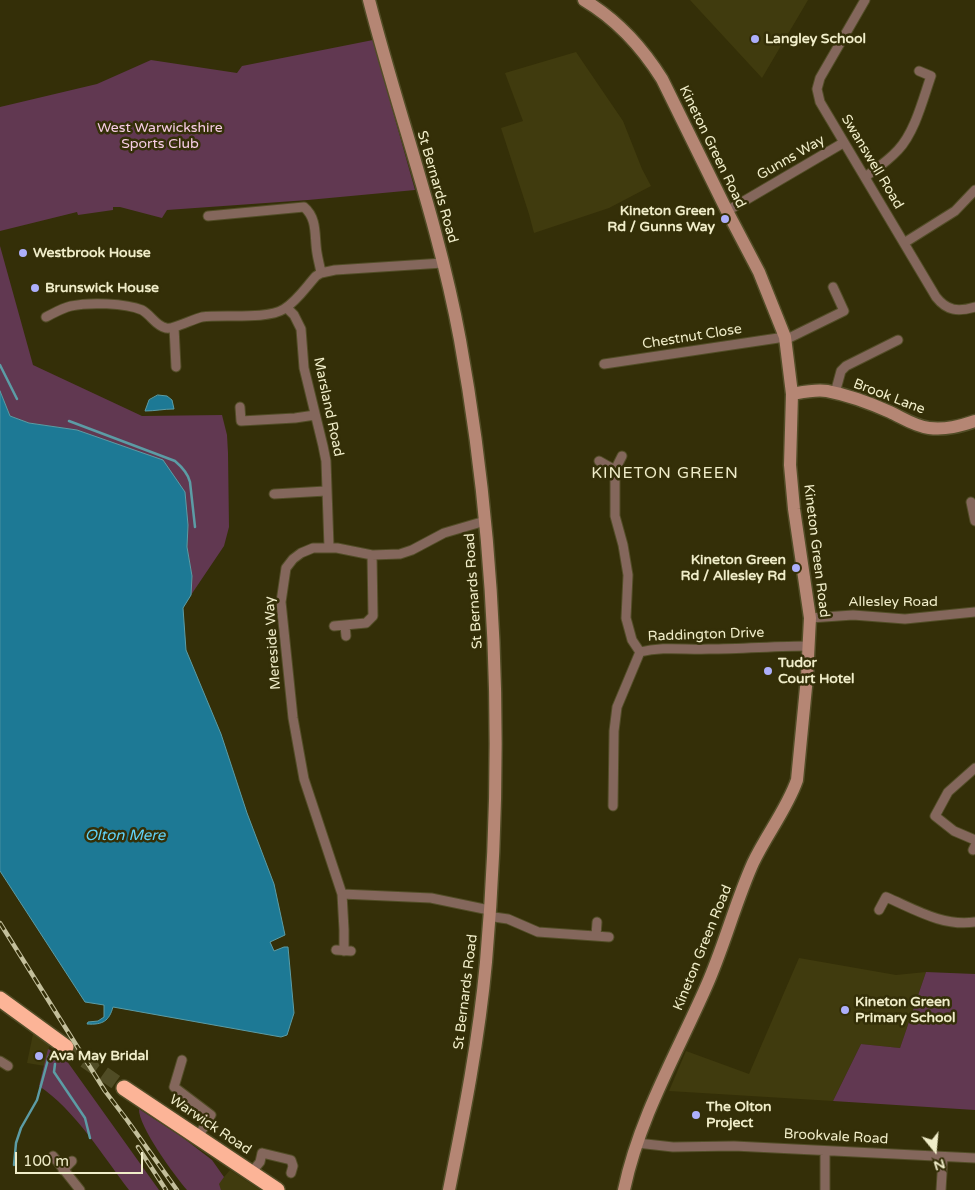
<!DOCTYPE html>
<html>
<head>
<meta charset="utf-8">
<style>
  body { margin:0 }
  #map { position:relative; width:975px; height:1190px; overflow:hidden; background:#342f08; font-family:"Varela Round",sans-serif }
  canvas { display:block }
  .north { position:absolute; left:910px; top:1125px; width:50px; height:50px; -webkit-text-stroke:4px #342f08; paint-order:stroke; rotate:163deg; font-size:14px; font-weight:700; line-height:20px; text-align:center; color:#f0edc9 }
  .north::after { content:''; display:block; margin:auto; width:18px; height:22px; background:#f0edc9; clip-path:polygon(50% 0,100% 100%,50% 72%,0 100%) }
  .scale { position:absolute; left:15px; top:1152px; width:128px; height:22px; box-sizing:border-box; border:2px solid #f0edc9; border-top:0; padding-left:6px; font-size:15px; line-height:18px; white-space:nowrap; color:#f0edc9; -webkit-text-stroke:4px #342f08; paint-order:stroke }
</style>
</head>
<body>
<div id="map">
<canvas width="975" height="1190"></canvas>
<div class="north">N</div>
<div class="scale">100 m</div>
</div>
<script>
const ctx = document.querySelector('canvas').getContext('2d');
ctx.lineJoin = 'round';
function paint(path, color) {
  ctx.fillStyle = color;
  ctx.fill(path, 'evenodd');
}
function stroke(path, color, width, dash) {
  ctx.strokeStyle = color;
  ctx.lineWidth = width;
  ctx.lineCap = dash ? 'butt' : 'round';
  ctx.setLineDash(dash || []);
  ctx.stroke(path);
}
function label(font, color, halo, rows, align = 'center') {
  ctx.font = font + ' "Varela Round",sans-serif';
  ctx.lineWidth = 5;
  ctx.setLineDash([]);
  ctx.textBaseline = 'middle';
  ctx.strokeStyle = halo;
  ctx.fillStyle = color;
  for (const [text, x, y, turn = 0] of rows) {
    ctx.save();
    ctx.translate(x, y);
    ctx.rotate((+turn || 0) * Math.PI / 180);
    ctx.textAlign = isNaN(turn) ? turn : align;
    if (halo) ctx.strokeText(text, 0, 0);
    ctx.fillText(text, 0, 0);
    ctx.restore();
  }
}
paint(new Path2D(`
  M690,0H808L762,78Z
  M576,52L623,121L642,169L651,186L609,208L534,233L529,214L501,128L523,121L505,73Z
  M799,958L896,975L926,972L900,1048L861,1044L833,1101L669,1091L686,1051L749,1074Z
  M33,1034L50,1043L45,1066L27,1063Z
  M230,1170L260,1190H221L218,1184Z`), '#403b0e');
paint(new Path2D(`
  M373,40L415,190L308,200L167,210L162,218L120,207H113V210L78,215L77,212L0,231V107L97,84L151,60L237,73L242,66Z
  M0,246L33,365L142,416L222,415L227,435L228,453L229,527L224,546L191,595L192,576L187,547L188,525L77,430L29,423L10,416L0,391Z
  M926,972L975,974V1110L833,1101L861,1044L900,1048Z
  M48,1049L64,1057L159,1190H129C103,1156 75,1110 39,1086Z
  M139,1109L182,1137L212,1160L224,1177L219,1184L221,1190H187C175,1176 138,1126 139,1109Z`), '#613851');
const water = new Path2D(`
  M0,391L10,416L29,423L77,430L163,460L185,492L188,525L187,547L192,576L191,595L183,608L186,650L221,734L247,813L274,884L285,935L270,942L274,951L284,947H288L294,1013L287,1035L281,1037L113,1007C109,1021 103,1025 87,1024L88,1022L98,1021L104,1017V1005L85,1002L0,871Z
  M158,395L167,396L172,400L174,409C163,409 155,411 145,411L149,400Z`);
paint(water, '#1d7995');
stroke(water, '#5c9ca5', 1);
stroke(new Path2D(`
  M0,365L17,399
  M69,421L175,461C182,467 188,473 190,482L195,527
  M55,1064L54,1072L85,1118L90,1138
  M14,1165L16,1143L21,1128L37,1100L49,1056`), '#5c9ca5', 2.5);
stroke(new Path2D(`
  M66,1047L124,1088`), '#504c25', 15, [15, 8]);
const street = new Path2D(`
  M865,0L820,78L817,89L820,102L936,297C947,311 958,312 975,307
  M865,177C876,169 888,161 898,150C915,132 923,99 931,76L919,71
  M727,211L843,143
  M208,216L304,207C318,219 314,236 317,253C318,260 320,266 321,273
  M904,243L955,211L975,190
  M287,308L294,315L301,329L304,368L323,446L326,461L329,547
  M46,317C54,313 62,308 71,306C89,302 125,303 142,310C151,315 156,326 166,328C172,330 193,319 202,317C224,314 266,320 284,309C297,301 306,287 316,276L321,273L335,270L443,263
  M174,327L176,367
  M785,340L844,311L833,287
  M604,364L785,337
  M835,393L841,371L846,366L898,340
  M240,407L241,421L295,418L315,415
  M599,461L615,470L622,456
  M615,470V516L623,545L628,575L626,618L632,640L640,652C663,646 686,650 709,649C742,649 776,646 809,646
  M274,494L326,491
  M971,502L975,521
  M485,521L444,533L412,550L400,554L372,555L337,548H313L301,553L293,559L286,568L281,602L293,718L304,779L342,894L431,898L489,910
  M810,618L853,615L905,619L975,612
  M345,625L346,636
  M334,626L366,623L373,616L372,555
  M975,768L948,792L935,816L954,831L975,840
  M613,806L614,731L617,707L640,652
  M973,850L975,846
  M342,894L344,930V951
  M879,910L886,897C914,909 943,927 975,922
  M489,918L494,917L508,919L538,932L609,937
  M596,936L597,922
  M336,950L351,951
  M182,1060L174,1087L211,1115L198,1137
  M0,1061L8,1066
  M637,1143L673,1147L734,1146L975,1158
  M53,1156L80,1190
  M63,1170L72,1161
  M251,1173L260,1162L262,1153L291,1160L293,1166L291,1173
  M825,1190V1151
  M941,1190L943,1157`);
const secondary = new Path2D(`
  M369,0C398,113 439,225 460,340C497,544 504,756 486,962C479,1039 464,1115 449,1190
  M584,0C616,19 642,47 662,79L727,211L759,272L785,337L792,394L790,465L794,509L810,618L807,677L797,780C787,809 766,835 753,863C735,903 724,947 706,987C677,1053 639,1118 624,1190
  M792,394C803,392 816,389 827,391C848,395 870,403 890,412C903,418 914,426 929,428C946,430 960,426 975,421`);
const highway = new Path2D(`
  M0,999L66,1047
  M124,1088L277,1190`);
stroke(street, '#524d27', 11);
stroke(secondary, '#524d27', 15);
stroke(highway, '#524d27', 18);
stroke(street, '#84675c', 9);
stroke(secondary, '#b58674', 12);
stroke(highway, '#fcb497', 15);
const rail = new Path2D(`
  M0,923L105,1091L127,1120L177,1190
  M138,1147L166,1190`);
stroke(rail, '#c3bf9b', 4.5);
stroke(rail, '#342f08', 2.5, [8]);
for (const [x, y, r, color] of [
  [755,39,5,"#adaffb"],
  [725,219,5,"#adaffb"],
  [23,253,5,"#adaffb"],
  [35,288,5,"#adaffb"],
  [796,568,5,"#adaffb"],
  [768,671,5,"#adaffb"],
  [845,1010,5,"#adaffb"],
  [39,1056,5,"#adaffb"],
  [696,1115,5,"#adaffb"]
]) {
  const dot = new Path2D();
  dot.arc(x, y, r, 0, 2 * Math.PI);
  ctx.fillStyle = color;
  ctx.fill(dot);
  stroke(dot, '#342f08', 2);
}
label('bold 14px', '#f0edc9', '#342f08', [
  ["Langley School",765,39],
  ["Kineton Green",715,211,"right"],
  ["Rd / Gunns Way",715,227,"right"],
  ["Westbrook House",33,253],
  ["Brunswick House",45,288],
  ["Kineton Green",786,560,"right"],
  ["Rd / Allesley Rd",786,576,"right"],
  ["Tudor",778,663],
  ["Court Hotel",778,679],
  ["Kineton Green",855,1002],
  ["Primary School",855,1018],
  ["Ava May Bridal",49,1056],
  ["The Olton",706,1107],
  ["Project",706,1123]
], 'left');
label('14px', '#f8cde6', '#342f08', [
  ["West Warwickshire",160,128],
  ["Sports Club",160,144]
]);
label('14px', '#f0edc9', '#342f08', [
  ["Kineton Green Road",712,147,64],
  ["Gunns Way",791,158,-30],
  ["Swanswell Road",872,162,59],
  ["St Bernards Road",437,187,74],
  ["Chestnut Close",692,337,-9],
  ["Brook Lane",889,397,21],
  ["Marsland Road",328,407,78],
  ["Kineton Green Road",816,551,83],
  ["St Bernards Road",474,591,-94],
  ["Allesley Road",893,602],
  ["Raddington Drive",706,635,-2],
  ["Mereside Way",273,643,-94],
  ["Kineton Green Road",703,948,-68],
  ["St Bernards Road",466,992,-83],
  ["Warwick Road",210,1125,34],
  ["Brookvale Road",836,1137,3]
]);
label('italic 15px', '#61d3f8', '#342f08', [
  ["Olton Mere",125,836]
]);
ctx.letterSpacing = '1px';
label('16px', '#f0edc9', '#342f08', [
  ["KINETON GREEN",665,474]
]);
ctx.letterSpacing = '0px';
</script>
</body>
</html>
